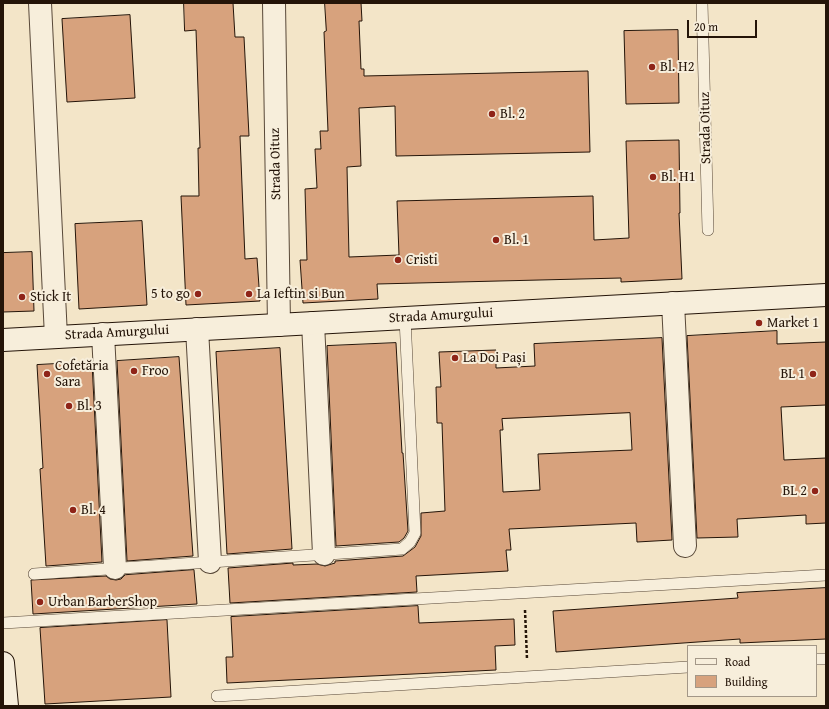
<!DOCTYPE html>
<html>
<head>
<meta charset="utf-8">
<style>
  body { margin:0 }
  #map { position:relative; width:829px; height:709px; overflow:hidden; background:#f3e5c8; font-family:"Gentium Book Plus",serif }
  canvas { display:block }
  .frame { position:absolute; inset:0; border:4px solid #241408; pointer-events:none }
  .legend { position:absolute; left:687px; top:645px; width:130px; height:52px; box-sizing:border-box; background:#f7eedb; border:1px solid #a39787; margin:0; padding:5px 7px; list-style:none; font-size:12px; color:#241408 }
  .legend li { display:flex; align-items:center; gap:8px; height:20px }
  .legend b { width:20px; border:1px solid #a39787 }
  .scale { position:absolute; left:687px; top:20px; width:70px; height:18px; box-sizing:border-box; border:2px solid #241408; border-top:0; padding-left:5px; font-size:12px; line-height:14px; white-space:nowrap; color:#241408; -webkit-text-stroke:3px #f7eedb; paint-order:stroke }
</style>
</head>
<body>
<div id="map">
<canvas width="829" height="709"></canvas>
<div class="frame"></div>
<ul class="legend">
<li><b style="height:5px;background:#f7eedb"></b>Road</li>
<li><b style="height:11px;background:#d7a27d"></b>Building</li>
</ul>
<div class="scale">20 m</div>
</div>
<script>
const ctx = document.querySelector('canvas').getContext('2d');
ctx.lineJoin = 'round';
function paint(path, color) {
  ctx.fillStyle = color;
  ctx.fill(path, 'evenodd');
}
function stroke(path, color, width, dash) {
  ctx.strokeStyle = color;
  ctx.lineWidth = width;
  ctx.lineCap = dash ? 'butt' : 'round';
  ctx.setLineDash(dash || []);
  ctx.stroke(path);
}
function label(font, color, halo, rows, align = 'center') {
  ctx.font = font + ' "Gentium Book Plus",serif';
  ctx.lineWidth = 4;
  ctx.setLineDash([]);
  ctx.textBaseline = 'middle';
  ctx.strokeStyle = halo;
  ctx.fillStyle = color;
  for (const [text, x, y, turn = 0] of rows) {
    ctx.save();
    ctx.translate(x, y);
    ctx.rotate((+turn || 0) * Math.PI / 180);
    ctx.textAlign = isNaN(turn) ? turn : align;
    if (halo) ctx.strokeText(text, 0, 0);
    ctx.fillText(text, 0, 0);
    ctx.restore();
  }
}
const building = new Path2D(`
  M184,3H233L235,37H244L249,136H240L245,259L257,258L260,301L186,305L181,196H199L198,148H200L196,30L185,31Z
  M325,3H361L362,21H359L361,69H364V76L588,71L590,152L396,156L395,106L359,108L361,166L347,167L349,257L399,255L397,201L593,196L594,240L629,238L626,141L679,140L680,213H679L682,279L621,282V278L377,284L378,299L303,303L300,260H307L305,189L317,188L315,149H321L320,131H328L324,32L326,31Z
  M130,15L135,98L67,102L62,19Z
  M678,30L679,103L626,104L624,31Z
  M142,221L147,305L79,309L75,224Z
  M32,252L34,311L3,312V253Z
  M777,331V344L826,342V405L781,407L784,460L826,458V523L806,524V515L737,519L738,537L697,538L687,336Z
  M662,338L672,540L637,542L636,523L509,529L511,550H506L508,571L416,576L417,592L230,603L228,568L293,563V565L317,564L325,566L335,563V561L403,556L415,547L421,536V513L445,511L442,423H437L436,387H441L439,352L496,350V368L535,366L534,344ZM630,413L632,450L538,454L540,490L503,492L500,430H503L502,419Z
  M396,343L402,453H403L408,531L404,538L399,542L336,546L327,346Z
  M280,348L292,549L227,554L216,352Z
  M179,357L193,556L127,561L117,361Z
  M92,362L102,562L46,566L40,469L43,468L37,365Z
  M194,570L197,604L33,614L31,580L106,576L110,579L116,580L121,579L125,575Z
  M826,588V639L740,643V639L556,652L553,611L738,598L737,593Z
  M418,606L419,623L514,619L515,645L495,646L496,670L227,683L226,657H233L231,617Z
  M167,620L171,697L45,704L40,628Z`);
paint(building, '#d7a27d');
stroke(building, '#241408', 1);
const lane = new Path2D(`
  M702,3L708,230
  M34,574L402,549L410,542L415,533L405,318
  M3,623L826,575
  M816,659H826
  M217,696L688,667`);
const street = new Path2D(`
  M40,3L56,337
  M274,3L279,325
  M673,303L685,546
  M313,323L324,554
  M197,329L210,562
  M103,334L115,568`);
const secondary = new Path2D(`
  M3,340L826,295
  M3,663L7,706`);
stroke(lane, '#584838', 12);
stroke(street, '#584838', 24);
stroke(secondary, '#241408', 24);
stroke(new Path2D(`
  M525,610L527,659`), '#241408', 2.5, [3, 2]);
stroke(lane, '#f7eedb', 11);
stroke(street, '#f7eedb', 22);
stroke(secondary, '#f7eedb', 22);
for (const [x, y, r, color] of [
  [652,67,4,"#8f2418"],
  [492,114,4,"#8f2418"],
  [653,177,4,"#8f2418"],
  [496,240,4,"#8f2418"],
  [398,260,4,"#8f2418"],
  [198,294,4,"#8f2418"],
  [249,294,4,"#8f2418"],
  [22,297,4,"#8f2418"],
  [759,323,4,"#8f2418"],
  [455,358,4,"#8f2418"],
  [134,371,4,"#8f2418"],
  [47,374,4,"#8f2418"],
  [813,374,4,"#8f2418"],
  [69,406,4,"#8f2418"],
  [815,491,4,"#8f2418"],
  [73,510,4,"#8f2418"],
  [40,602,4,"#8f2418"]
]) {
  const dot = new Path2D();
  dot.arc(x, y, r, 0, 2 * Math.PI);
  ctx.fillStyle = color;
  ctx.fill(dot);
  stroke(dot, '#f7eedb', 1.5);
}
label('14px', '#241408', '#f7eedb', [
  ["Bl. H2",660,67],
  ["Bl. 2",500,114],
  ["Bl. H1",661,177],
  ["Bl. 1",504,240],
  ["Cristi",406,260],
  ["5 to go",190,294,"right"],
  ["La Ieftin si Bun",257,294],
  ["Stick It",30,297],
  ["Market 1",767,323],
  ["La Doi Pași",463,358],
  ["Cofetăria",55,366],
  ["Sara",55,382],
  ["Froo",142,371],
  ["BL 1",805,374,"right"],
  ["Bl. 3",77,406],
  ["BL 2",807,491,"right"],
  ["Bl. 4",81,510],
  ["Urban BarberShop",48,602]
], 'left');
label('14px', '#241408', '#f7eedb', [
  ["Strada Oituz",706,128,-91],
  ["Strada Oituz",276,164,-91],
  ["Strada Amurgului",441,316,-3],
  ["Strada Amurgului",117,333,-3]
]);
</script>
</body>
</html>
